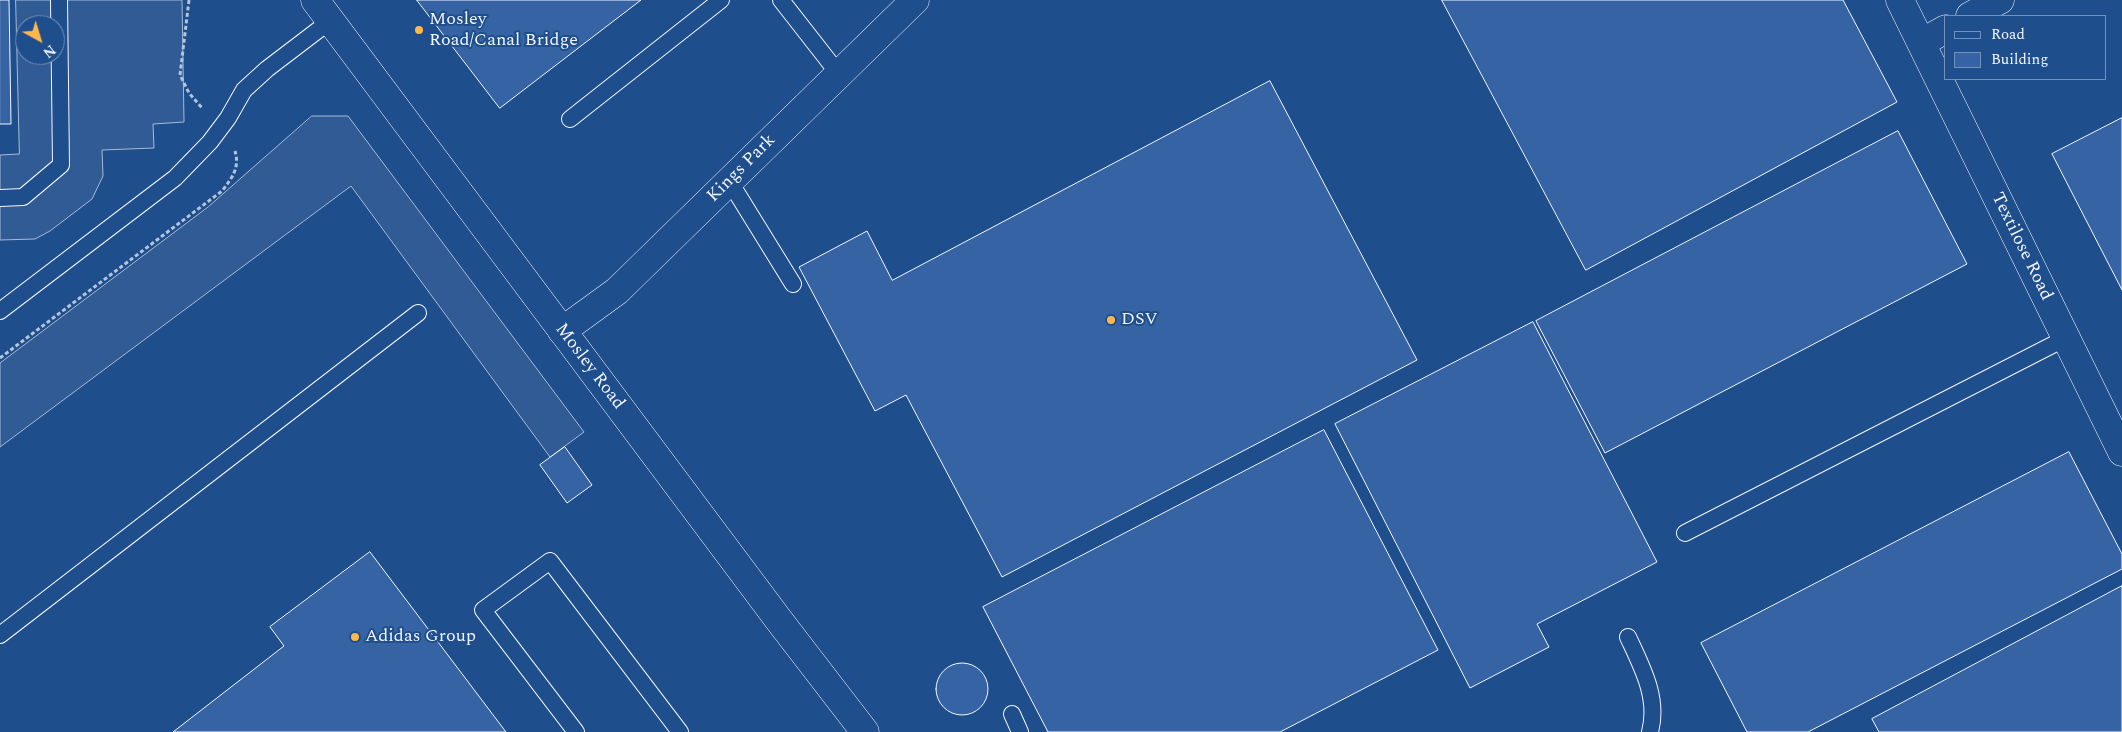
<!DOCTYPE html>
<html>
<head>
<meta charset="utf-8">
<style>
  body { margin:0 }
  #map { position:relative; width:2122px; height:732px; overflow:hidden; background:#1f4e8c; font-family:Spectral,serif }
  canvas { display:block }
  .legend { position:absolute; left:1944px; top:15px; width:162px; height:65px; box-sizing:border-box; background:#1f4e8c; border:1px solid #7391ba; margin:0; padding:6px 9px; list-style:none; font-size:15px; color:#f2f6ff }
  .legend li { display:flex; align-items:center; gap:10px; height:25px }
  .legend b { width:25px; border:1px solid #7391ba }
  .north { position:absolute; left:15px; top:15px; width:50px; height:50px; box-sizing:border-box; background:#1f4e8c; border:1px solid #7391ba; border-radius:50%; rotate:141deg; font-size:14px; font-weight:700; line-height:20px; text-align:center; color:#f2f6ff }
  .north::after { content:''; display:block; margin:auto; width:18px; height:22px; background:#ffb74d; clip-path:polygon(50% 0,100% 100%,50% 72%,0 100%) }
</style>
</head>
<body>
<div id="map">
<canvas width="2122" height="732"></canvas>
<ul class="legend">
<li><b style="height:6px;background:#1f4e8c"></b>Road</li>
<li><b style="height:14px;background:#3563a3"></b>Building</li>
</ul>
<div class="north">N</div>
</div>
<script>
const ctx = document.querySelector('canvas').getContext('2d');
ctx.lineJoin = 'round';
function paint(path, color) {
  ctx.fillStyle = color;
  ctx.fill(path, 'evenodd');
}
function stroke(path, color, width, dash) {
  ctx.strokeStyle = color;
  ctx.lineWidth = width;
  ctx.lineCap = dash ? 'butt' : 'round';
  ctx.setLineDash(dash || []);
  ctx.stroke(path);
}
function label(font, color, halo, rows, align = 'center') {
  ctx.font = font + ' Spectral,serif';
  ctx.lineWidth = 4;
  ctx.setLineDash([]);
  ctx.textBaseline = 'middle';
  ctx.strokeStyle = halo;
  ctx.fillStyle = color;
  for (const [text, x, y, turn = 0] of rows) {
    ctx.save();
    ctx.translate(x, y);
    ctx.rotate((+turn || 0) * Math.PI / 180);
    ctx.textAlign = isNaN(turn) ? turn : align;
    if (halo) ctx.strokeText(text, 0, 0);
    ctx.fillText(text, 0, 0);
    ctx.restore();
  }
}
const built = new Path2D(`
  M16,0H182L184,122L153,124L154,148L102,150L103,176L92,199L50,231L35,239L0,240V155L19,154ZM25,25H55V55H25Z
  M312,116H348L584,432L550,457L351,186L0,447V363L208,207Z`);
paint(built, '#305b95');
stroke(built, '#a8bbd7', 1);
const building = new Path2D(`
  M0,0H9L11,124H0Z
  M417,0H641L500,108Z
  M1442,0H1843L1897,102L1586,270Z
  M1270,81L1417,360L1002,577L906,395L875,411L799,267L867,231L892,280Z
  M2122,118V290L2052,154Z
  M1898,131L1967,264L1605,453L1536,321Z
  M1533,322L1657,562L1537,624L1549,647L1470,688L1335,424Z
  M1324,430L1438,650L1280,732H1048L983,607Z
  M565,447L592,485L567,503L540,465Z
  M2069,452L2122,554V569L1808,732H1747L1701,643Z
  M370,552L506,732H173L284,646L270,627Z
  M2122,586V732H1879L1872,719Z
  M936 689a26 26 0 1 1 52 0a26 26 0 1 1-52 0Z`);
paint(building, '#3563a3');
stroke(building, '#f2f6ff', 1);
const service = new Path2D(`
  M781,0L838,73
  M570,119L721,0
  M730,182L793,284
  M0,198L23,197L61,165L59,0
  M0,311L175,178L210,142L228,118L244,90L267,69L330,21
  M1685,533L2066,338
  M0,635L418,313
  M1628,637C1642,667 1659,698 1650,732
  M1012,714L1020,732
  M576,732L483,610L550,561L680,732`);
const minor = new Path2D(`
  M1900,0L2122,452
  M1970,16L2000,0
  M1921,43L1946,29
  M562,331L617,291L915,0`);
const primary = new Path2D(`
  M315,0L778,619L865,732`);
stroke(service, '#f2f6ff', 18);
stroke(minor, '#f2f6ff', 29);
stroke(primary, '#f2f6ff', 29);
stroke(new Path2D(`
  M189,0L180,75L189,93L203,109
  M0,358L222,191C232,178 240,168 235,151`), '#b3c4dc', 3, [4, 2.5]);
stroke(service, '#1f4e8c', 16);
stroke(minor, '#1f4e8c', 28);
stroke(primary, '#1f4e8c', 28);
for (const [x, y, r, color] of [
  [419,30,5,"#ffb74d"],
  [1111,320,5,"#ffb74d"],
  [355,637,5,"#ffb74d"]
]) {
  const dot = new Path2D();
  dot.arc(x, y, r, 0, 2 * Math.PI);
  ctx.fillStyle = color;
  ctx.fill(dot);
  stroke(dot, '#1f4e8c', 2);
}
label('18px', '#f2f6ff', '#1f4e8c', [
  ["Mosley",429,20],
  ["Road/Canal Bridge",429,41],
  ["DSV",1121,320],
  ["Adidas Group",365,637]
], 'left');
label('18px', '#f2f6ff', '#1f4e8c', [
  ["Kings Park",742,169,-45],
  ["Textilose Road",2021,247,64],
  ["Mosley Road",589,367,53]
]);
</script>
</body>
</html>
